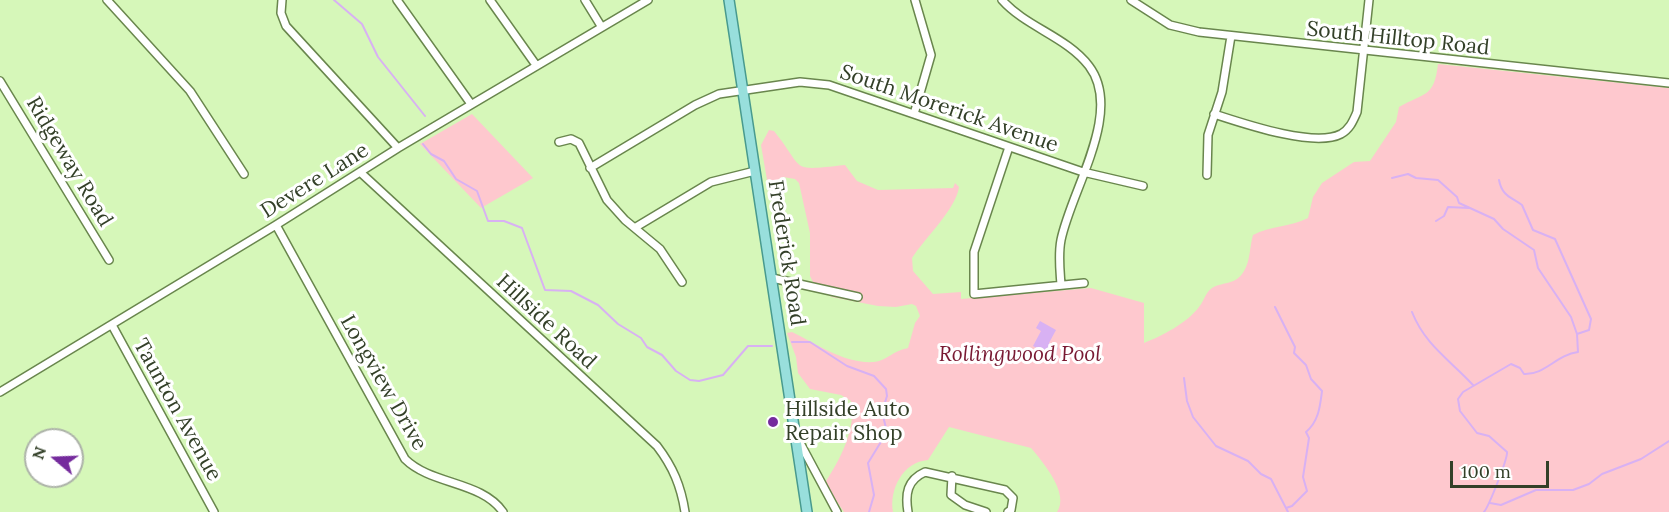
<!DOCTYPE html>
<html>
<head>
<meta charset="utf-8">
<style>
  body { margin:0 }
  #map { position:relative; width:1669px; height:512px; overflow:hidden; background:#d6f7b9; font-family:Lora,serif }
  canvas { display:block }
  .north { position:absolute; left:24px; top:428px; width:60px; height:60px; box-sizing:border-box; background:#fff; border:2px solid #adb3a9; border-radius:50%; rotate:289deg; font-size:16px; font-weight:700; line-height:24px; text-align:center; color:#334028 }
  .north::after { content:''; display:block; margin:auto; width:21px; height:27px; background:#752b9d; clip-path:polygon(50% 0,100% 100%,50% 72%,0 100%) }
  .scale { position:absolute; left:1450px; top:461px; width:99px; height:27px; box-sizing:border-box; border:3px solid #334028; border-top:0; padding-left:8px; font-size:18px; line-height:21px; white-space:nowrap; color:#334028; -webkit-text-stroke:4px #fff; paint-order:stroke }
</style>
</head>
<body>
<div id="map">
<canvas width="1669" height="512"></canvas>
<div class="north">N</div>
<div class="scale">100 m</div>
</div>
<script>
const ctx = document.querySelector('canvas').getContext('2d');
ctx.lineJoin = 'round';
function paint(path, color) {
  ctx.fillStyle = color;
  ctx.fill(path, 'evenodd');
}
function stroke(path, color, width, dash) {
  ctx.strokeStyle = color;
  ctx.lineWidth = width;
  ctx.lineCap = dash ? 'butt' : 'round';
  ctx.setLineDash(dash || []);
  ctx.stroke(path);
}
function label(font, color, halo, rows, align = 'center') {
  ctx.font = font + ' Lora,serif';
  ctx.lineWidth = 6;
  ctx.setLineDash([]);
  ctx.textBaseline = 'middle';
  ctx.strokeStyle = halo;
  ctx.fillStyle = color;
  for (const [text, x, y, turn = 0] of rows) {
    ctx.save();
    ctx.translate(x, y);
    ctx.rotate((+turn || 0) * Math.PI / 180);
    ctx.textAlign = isNaN(turn) ? turn : align;
    if (halo) ctx.strokeText(text, 0, 0);
    ctx.fillText(text, 0, 0);
    ctx.restore();
  }
}
paint(new Path2D(`
  M1438,64L1669,88V512H1057C1070,494 1043,462 1031,448L949,427L928,460C903,462 889,489 893,512H844L829,490L826,481C840,460 857,427 851,401L841,395L810,389L798,373L796,357L787,333L792,332C817,344 844,364 874,362C886,361 894,350 908,348L915,323L920,316L916,306L912,304L896,307L878,306L832,297L817,290L810,276V233L799,183L795,179L783,177L769,185L767,180L761,145L769,130L774,131C806,171 788,171 845,165L857,181L878,190L953,188L955,183L959,187C956,209 925,238 912,258L913,271L933,294L961,292V299L1091,288L1144,303V343C1162,336 1187,323 1199,307C1204,301 1205,293 1212,288C1224,281 1238,286 1246,267C1250,259 1250,245 1253,235C1270,226 1290,227 1308,218L1313,197L1322,183L1354,162L1370,161L1396,122L1399,107C1425,92 1434,98 1438,64Z
  M472,114L533,178L481,208L420,144Z`), '#fec8ce');
paint(new Path2D(`
  M1040,321L1056,330L1049,343L1058,348L1053,357L1033,346L1041,331L1036,328Z`), '#d8b1f3');
stroke(new Path2D(`
  M334,0L362,24L378,57L425,116
  M423,144L431,154L444,161L456,179L477,191L488,221H504L522,228L545,290L571,291L598,305L618,324L641,338L647,347L662,355L676,371L690,380L699,381L723,375L748,346H772
  M1392,178L1408,174L1416,178L1438,180L1457,197L1459,203L1494,219L1503,229L1534,250L1538,268L1571,317L1577,334L1578,352C1556,355 1545,375 1524,374L1520,368L1511,364L1463,392L1458,399L1460,411L1477,433L1489,436L1507,452C1508,458 1489,506 1484,512
  M1499,180C1502,196 1511,197 1522,205L1533,230L1555,239L1591,319L1589,330L1577,334
  M1436,221L1444,216L1448,207L1469,208
  M1275,307L1295,347L1294,353L1306,365L1311,379L1322,391C1320,406 1319,421 1306,432L1309,438L1303,477L1307,491L1292,506L1286,508
  M1412,312C1425,345 1450,360 1473,385
  M792,342H810L847,366L874,376L886,389L887,396L882,412L887,432L868,463L874,495L869,512
  M1184,378L1187,401L1193,417L1216,446L1248,461L1261,474L1271,479L1288,512
  M1490,503L1501,505L1536,490H1573L1589,484L1602,474L1641,459L1669,441`), '#d8b1f3', 2);
const minor = new Path2D(`
  M107,0L190,91L244,174
  M282,0L281,13L286,26L398,148
  M397,0L471,104
  M490,0L536,65
  M585,0L601,26
  M1002,0C1026,27 1067,37 1089,66C1124,112 1071,190 1061,240C1058,255 1060,270 1061,285
  M1131,0L1170,25L1199,32L1669,83
  M0,81L109,260
  M914,114L931,55L915,0
  M1214,114C1242,123 1314,148 1341,134C1350,129 1353,121 1357,112L1369,0
  M559,142L571,139L579,143L607,200L625,220L660,249L682,282
  M1009,147L974,252V294L1084,283
  M590,168L695,105L719,94L800,82L829,85L1083,172L1143,186
  M360,172L657,446C673,467 681,486 685,512
  M1207,175L1208,135L1222,92L1231,36
  M276,225L405,459C431,485 482,481 503,512
  M636,227L711,182L755,171
  M772,278L858,297
  M112,325L214,512
  M0,392L276,225L398,148L648,0
  M799,441L837,512
  M952,476L951,495L965,505L986,512
  M908,512C905,494 907,480 925,472L1005,490L1013,498L1011,510L1008,512`);
const major = new Path2D(`
  M729,0L807,512`);
stroke(minor, '#69864d', 10);
stroke(major, '#489a8e', 12);
stroke(minor, '#fff', 7);
stroke(major, '#98dfdc', 9);
for (const [x, y, r, color] of [
  [773,422,6,"#752b9d"]
]) {
  const dot = new Path2D();
  dot.arc(x, y, r, 0, 2 * Math.PI);
  ctx.fillStyle = color;
  ctx.fill(dot);
  stroke(dot, '#fff', 2);
}
label('21px', '#334028', '#fff', [
  ["South Hilltop Road",1398,39,6],
  ["South Morerick Avenue",949,109,19],
  ["Ridgeway Road",69,162,59],
  ["Devere Lane",315,181,-32],
  ["Frederick Road",786,253,81],
  ["Hillside Road",546,322,43],
  ["Longview Drive",383,383,60],
  ["Taunton Avenue",177,410,61]
]);
label('italic 21px', '#781932', '#fff', [
  ["Rollingwood Pool",1020,355]
]);
label('21px', '#334028', '#fff', [
  ["Hillside Auto",785,410],
  ["Repair Shop",785,434]
], 'left');
</script>
</body>
</html>
